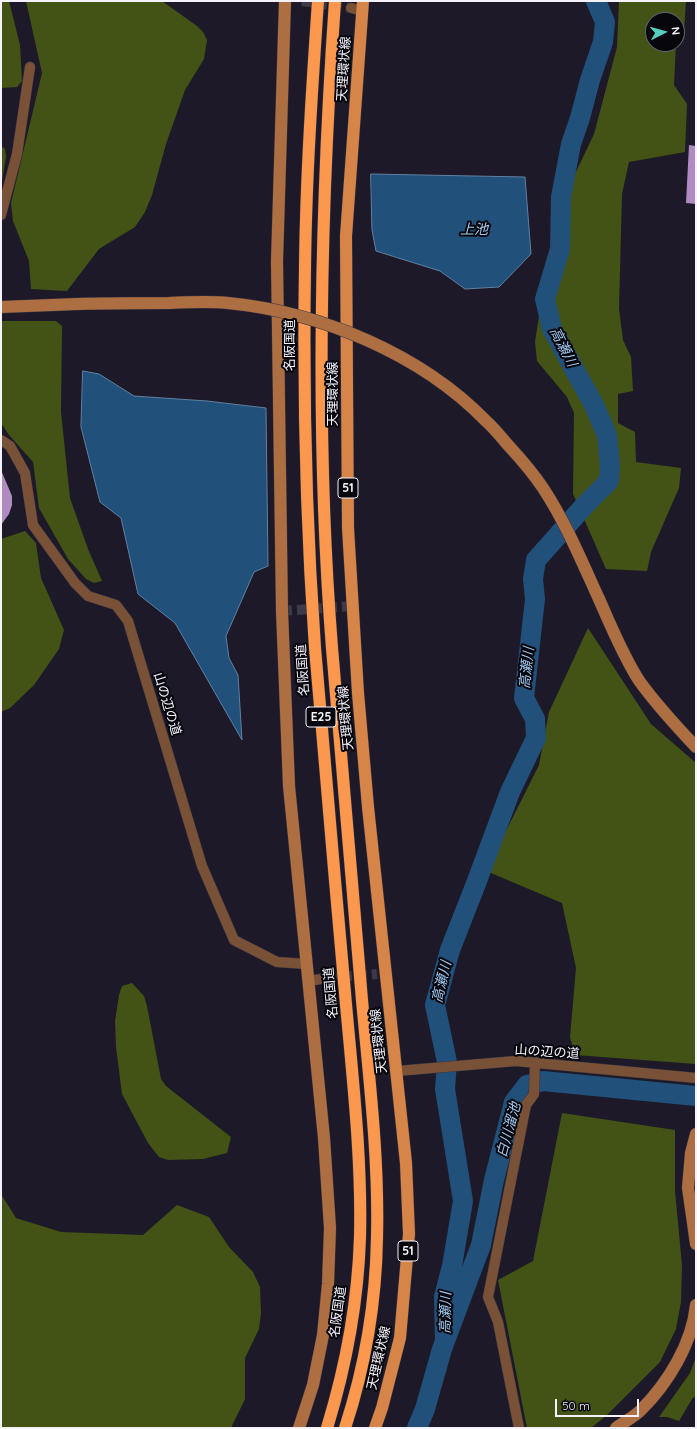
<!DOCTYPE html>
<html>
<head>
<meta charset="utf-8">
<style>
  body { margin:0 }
  #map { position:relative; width:697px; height:1429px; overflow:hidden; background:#1d1928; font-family:Quicksand,sans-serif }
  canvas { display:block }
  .frame { position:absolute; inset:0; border:2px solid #f5f2fd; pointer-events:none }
  .north { position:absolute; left:645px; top:12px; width:40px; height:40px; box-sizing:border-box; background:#07060c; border:1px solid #66646c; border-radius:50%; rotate:84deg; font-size:11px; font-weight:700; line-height:16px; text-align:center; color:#f5f2fd }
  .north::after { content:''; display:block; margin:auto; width:14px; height:18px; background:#58cec0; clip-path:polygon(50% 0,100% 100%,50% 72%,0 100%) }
  .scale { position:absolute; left:555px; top:1399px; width:84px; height:18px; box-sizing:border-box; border:2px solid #f5f2fd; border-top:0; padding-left:5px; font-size:12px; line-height:14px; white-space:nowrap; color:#f5f2fd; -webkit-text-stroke:3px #07060c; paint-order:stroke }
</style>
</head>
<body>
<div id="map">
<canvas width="697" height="1429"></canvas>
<div class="frame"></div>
<div class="north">N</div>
<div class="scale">50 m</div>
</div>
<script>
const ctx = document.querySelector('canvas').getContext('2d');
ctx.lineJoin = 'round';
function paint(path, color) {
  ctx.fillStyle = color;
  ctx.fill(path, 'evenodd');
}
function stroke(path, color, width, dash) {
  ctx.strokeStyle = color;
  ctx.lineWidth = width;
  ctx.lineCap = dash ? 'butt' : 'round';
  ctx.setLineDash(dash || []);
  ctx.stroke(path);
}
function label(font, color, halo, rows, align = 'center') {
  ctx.font = font + ' Quicksand,"Noto Sans JP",sans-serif';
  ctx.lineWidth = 4;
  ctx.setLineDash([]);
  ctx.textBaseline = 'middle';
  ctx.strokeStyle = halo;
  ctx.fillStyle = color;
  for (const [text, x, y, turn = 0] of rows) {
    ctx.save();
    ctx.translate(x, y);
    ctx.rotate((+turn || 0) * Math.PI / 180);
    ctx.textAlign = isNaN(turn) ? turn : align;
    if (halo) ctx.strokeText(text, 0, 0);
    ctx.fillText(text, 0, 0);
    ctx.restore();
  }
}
paint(new Path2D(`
  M1,1H9L20,45L22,81L17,87L1,88Z
  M26,1H162L197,26L203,32L207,40L204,59L185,90L166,144L152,195L145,212L135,227L99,249L67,291L31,289L29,261L13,221L11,203L42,73Z
  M619,1H686L684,32H677V20H653V44H676L674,85L687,104L685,152L629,162L622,194L619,309L623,340L631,357L633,391L618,394V423L635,432L636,462L681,468L679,488L651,552L647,571L606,569L573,494L574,413L567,397L537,361L535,342L541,303L559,256L565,195L594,134L617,47Z
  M1,146L5,149L6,157L1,187Z
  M1,321H56L62,326L61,412L70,498L88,549L102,581L94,583L86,579L68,559L39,508L33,462L9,435L1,423Z
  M25,531L36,543L41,578L64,630L59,649L34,685L10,708L1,712V539Z
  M588,628L651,724L696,763V1064L575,1055L570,1037L576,968L562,903L486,871L539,765L549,712Z
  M132,983L144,996L147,1006L161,1079L166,1086L231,1137L227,1153L203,1159L168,1160L159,1157L148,1143L122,1094L116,1047L115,1021L119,995L122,986Z
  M562,1113L675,1130V1191L682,1265L681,1302L676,1329L660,1362L607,1415L591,1428H527L498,1280L533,1261Z
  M1,1194L16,1218L61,1232L143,1235L177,1205L209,1217L229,1247L253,1272L260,1287L261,1313L259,1329L245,1358V1399L231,1428H1Z
  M696,1357V1396L692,1399L679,1421L667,1417H659L690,1373Z`), '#425315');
const water = new Path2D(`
  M371,174L525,177L531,254L499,287L465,289L440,271L376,251L372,230Z
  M83,371L99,374L134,396L207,401L266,408L268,566L254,572L226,636L229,658L238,675L242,740L175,623L138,594L121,518L100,502L81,427Z`);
paint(water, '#21507b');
stroke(water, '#6181a2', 1);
stroke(new Path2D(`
  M445,1340L444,1297L452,1266L463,1201L445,1089L447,1062L435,1005L450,950L477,881L510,792L536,738L535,719L524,698L535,599L533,579L536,560L585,505L609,481L610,465L607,435L594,405L552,329L545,299L560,249L561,197L571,144L580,118L590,80L603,42L605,22L596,1
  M417,1428L425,1409L442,1349L481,1245L494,1180L514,1102L527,1085L543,1081L696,1096`), '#21507b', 20);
paint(new Path2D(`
  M689,145L696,146V204L686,203Z
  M1,470L12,496V505L9,514L1,525Z`), '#b08bc1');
stroke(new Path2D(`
  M302,1L351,8
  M282,611L353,606
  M327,978L377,974`), '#3d3a48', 10, [10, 5]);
const street = new Path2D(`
  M351,8L363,11
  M1,215L17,154L30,67
  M1,440L10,446L25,473L33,525L75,583L88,596L116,605L128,621L202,866L234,940L277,962L307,964
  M309,981L327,978
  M397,1071L516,1061L696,1078
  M519,1428L498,1322L488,1297L526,1105L534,1094L535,1062`);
const secondary = new Path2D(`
  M285,1L277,261L282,611L289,786L324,1138L330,1228L328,1284L323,1335L313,1385L299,1428
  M1,307L77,304
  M599,599C611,626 624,658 640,682C657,705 676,726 696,747
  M696,1134L691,1153L688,1188L696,1244
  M616,1428C624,1422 634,1417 641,1410C668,1383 692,1344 696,1305`);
const primary = new Path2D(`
  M363,1L346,236L348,528L358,693L368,807L406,1163L409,1234L400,1338L382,1408L375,1428`);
const highway = new Path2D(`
  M318,1C312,89 306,178 305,267C303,394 306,521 315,648C324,763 335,878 345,993C352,1074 362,1156 360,1237C358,1302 346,1366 327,1428
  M335,1C320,217 315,433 332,648C341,766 352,883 362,1000C369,1078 379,1158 377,1237C376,1301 365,1367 345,1428`);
stroke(street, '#373342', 11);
stroke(secondary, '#373342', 13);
stroke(primary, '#373342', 13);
stroke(highway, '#373342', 13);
stroke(street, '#785136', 10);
stroke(secondary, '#ad6e41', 12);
stroke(primary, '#d68448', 12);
stroke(highway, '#fc984e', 12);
const secondaryBridge = new Path2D(`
  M77,304C108,303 139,303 169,303C189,302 209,301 228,303C320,312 421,354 486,421C494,428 501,437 508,445C520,458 533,473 543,488C566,523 582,562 599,599`);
stroke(secondaryBridge, '#373342', 13, []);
stroke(secondaryBridge, '#ad6e41', 12);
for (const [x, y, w] of [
  [348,488,20],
  [321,717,30],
  [408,1251,20]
]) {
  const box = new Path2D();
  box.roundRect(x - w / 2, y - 10, w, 20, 3);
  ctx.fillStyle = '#07060c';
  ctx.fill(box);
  stroke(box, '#f5f2fd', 1);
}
label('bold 12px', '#f5f2fd', null, [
  ["51",348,488],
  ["E25",321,717],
  ["51",408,1251]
]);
label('13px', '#f5f2fd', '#07060c', [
  ["天理環状線",344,69,-86],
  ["名阪国道",290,345,-90],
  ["天理環状線",333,394,-90],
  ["名阪国道",303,670,-94],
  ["山の辺の道",167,704,73],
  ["天理環状線",346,718,-95],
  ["名阪国道",331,993,-95],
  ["天理環状線",379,1041,-96],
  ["山の辺の道",547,1052,4],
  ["名阪国道",338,1312,-82],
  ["天理環状線",379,1358,-77]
]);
label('italic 14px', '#a1c9f1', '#07060c', [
  ["上池",474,230],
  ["高瀬川",563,347,63],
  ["高瀬川",527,668,-84],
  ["高瀬川",442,982,-77],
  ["白川溜池",509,1130,-75],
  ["高瀬川",446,1313,-89]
]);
</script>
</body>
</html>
